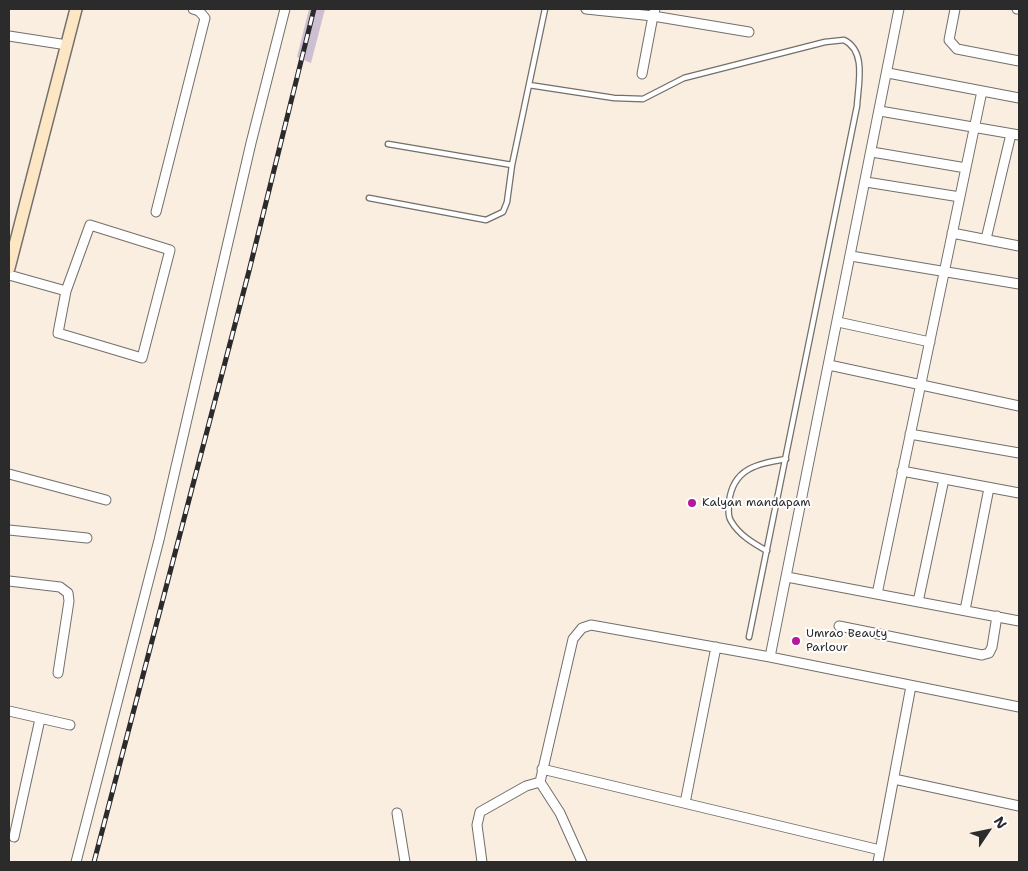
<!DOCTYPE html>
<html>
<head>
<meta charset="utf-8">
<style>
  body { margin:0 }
  #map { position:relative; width:1028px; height:871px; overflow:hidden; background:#faeee0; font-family:"Shantell Sans",sans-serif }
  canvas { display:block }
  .frame { position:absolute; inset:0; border:10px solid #2b2b2b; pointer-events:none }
  .north { position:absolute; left:963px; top:806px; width:50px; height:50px; -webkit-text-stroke:4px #fff; paint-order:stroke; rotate:56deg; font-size:14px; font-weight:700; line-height:20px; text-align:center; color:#2b2b2b }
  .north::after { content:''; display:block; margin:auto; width:18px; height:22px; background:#2b2b2b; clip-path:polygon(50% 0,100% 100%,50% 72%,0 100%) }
</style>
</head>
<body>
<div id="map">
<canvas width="1028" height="871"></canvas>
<div class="frame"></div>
<div class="north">N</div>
</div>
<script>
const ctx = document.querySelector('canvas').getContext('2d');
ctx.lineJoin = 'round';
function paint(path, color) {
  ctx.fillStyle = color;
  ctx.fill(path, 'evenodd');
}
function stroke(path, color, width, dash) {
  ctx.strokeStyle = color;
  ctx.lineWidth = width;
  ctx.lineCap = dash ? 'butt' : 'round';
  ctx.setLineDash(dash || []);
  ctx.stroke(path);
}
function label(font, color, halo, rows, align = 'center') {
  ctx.font = font + ' "Shantell Sans",sans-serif';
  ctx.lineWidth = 4;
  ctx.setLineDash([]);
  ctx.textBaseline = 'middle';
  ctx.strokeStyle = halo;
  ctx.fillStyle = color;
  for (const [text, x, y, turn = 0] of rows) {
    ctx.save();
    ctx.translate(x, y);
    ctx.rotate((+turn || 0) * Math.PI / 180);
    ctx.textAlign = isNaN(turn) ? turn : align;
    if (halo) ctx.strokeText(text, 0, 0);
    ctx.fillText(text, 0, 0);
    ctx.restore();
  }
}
paint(new Path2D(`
  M309,9H325L311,63L297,57Z`), '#cebed2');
const lane = new Path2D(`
  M529,85L614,98L643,99L684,78L825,42L844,40C867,51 858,85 857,106L749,637
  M388,144L512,165
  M369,198L486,220L503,212L507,202L512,165L545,9
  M767,551C753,543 739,535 731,521C727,515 729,509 729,502C733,468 757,464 786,459`);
const street = new Path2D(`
  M586,9L653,16L642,74
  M655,9L653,16L749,32
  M955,9L949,40L957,49L1019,61
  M1017,9H1019
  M9,36L67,45
  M888,73L1019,98
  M880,111L1019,135
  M872,152L966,168
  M866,182L960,197
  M156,212L205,18L199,11L193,9
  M90,225L170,250L142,358L58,333L66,291Z
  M952,233L1019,246
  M986,239L1011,134
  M851,256L1019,284
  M9,275L66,291
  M838,322L930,342
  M829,365L1019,406
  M910,434L1019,453
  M902,471L1019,493
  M9,474L106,500
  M9,530L87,538
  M787,577L1019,621
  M9,581L60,587L68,593L69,601L58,673
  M877,594L982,91
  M918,602L944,479
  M965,610L989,488
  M839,626L982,655L989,653L992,647L997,616
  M770,657L899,9
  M9,711L70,725
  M542,769L880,850
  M894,779L1019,806
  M685,803L716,647
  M397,813L405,862
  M14,837L40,719
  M76,862L159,540L251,143L285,9
  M482,862L477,825L480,812L526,786L540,782
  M582,862L560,813L540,782L573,639L582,628L591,625L770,657L1019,707
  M878,862L911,686`);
const secondary = new Path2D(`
  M9,268L76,9`);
stroke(lane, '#736f6a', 7);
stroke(street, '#736f6a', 11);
stroke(secondary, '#736f6a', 14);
stroke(lane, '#fff', 4.5);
stroke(street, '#fff', 9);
stroke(secondary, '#fce6c4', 11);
const rail = new Path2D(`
  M94,862L249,271L314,9`);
stroke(rail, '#2b2b2b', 5);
stroke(rail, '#fff', 3, [9]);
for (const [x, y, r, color] of [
  [692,503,5,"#b5179e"],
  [796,641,5,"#b5179e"]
]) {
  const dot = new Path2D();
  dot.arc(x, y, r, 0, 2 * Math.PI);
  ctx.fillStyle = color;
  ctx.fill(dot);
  stroke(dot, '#fff', 2);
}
label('12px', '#2b2b2b', '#fff', [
  ["Kalyan mandapam",702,503],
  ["Umrao Beauty",806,634],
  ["Parlour",806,648]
], 'left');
</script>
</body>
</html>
